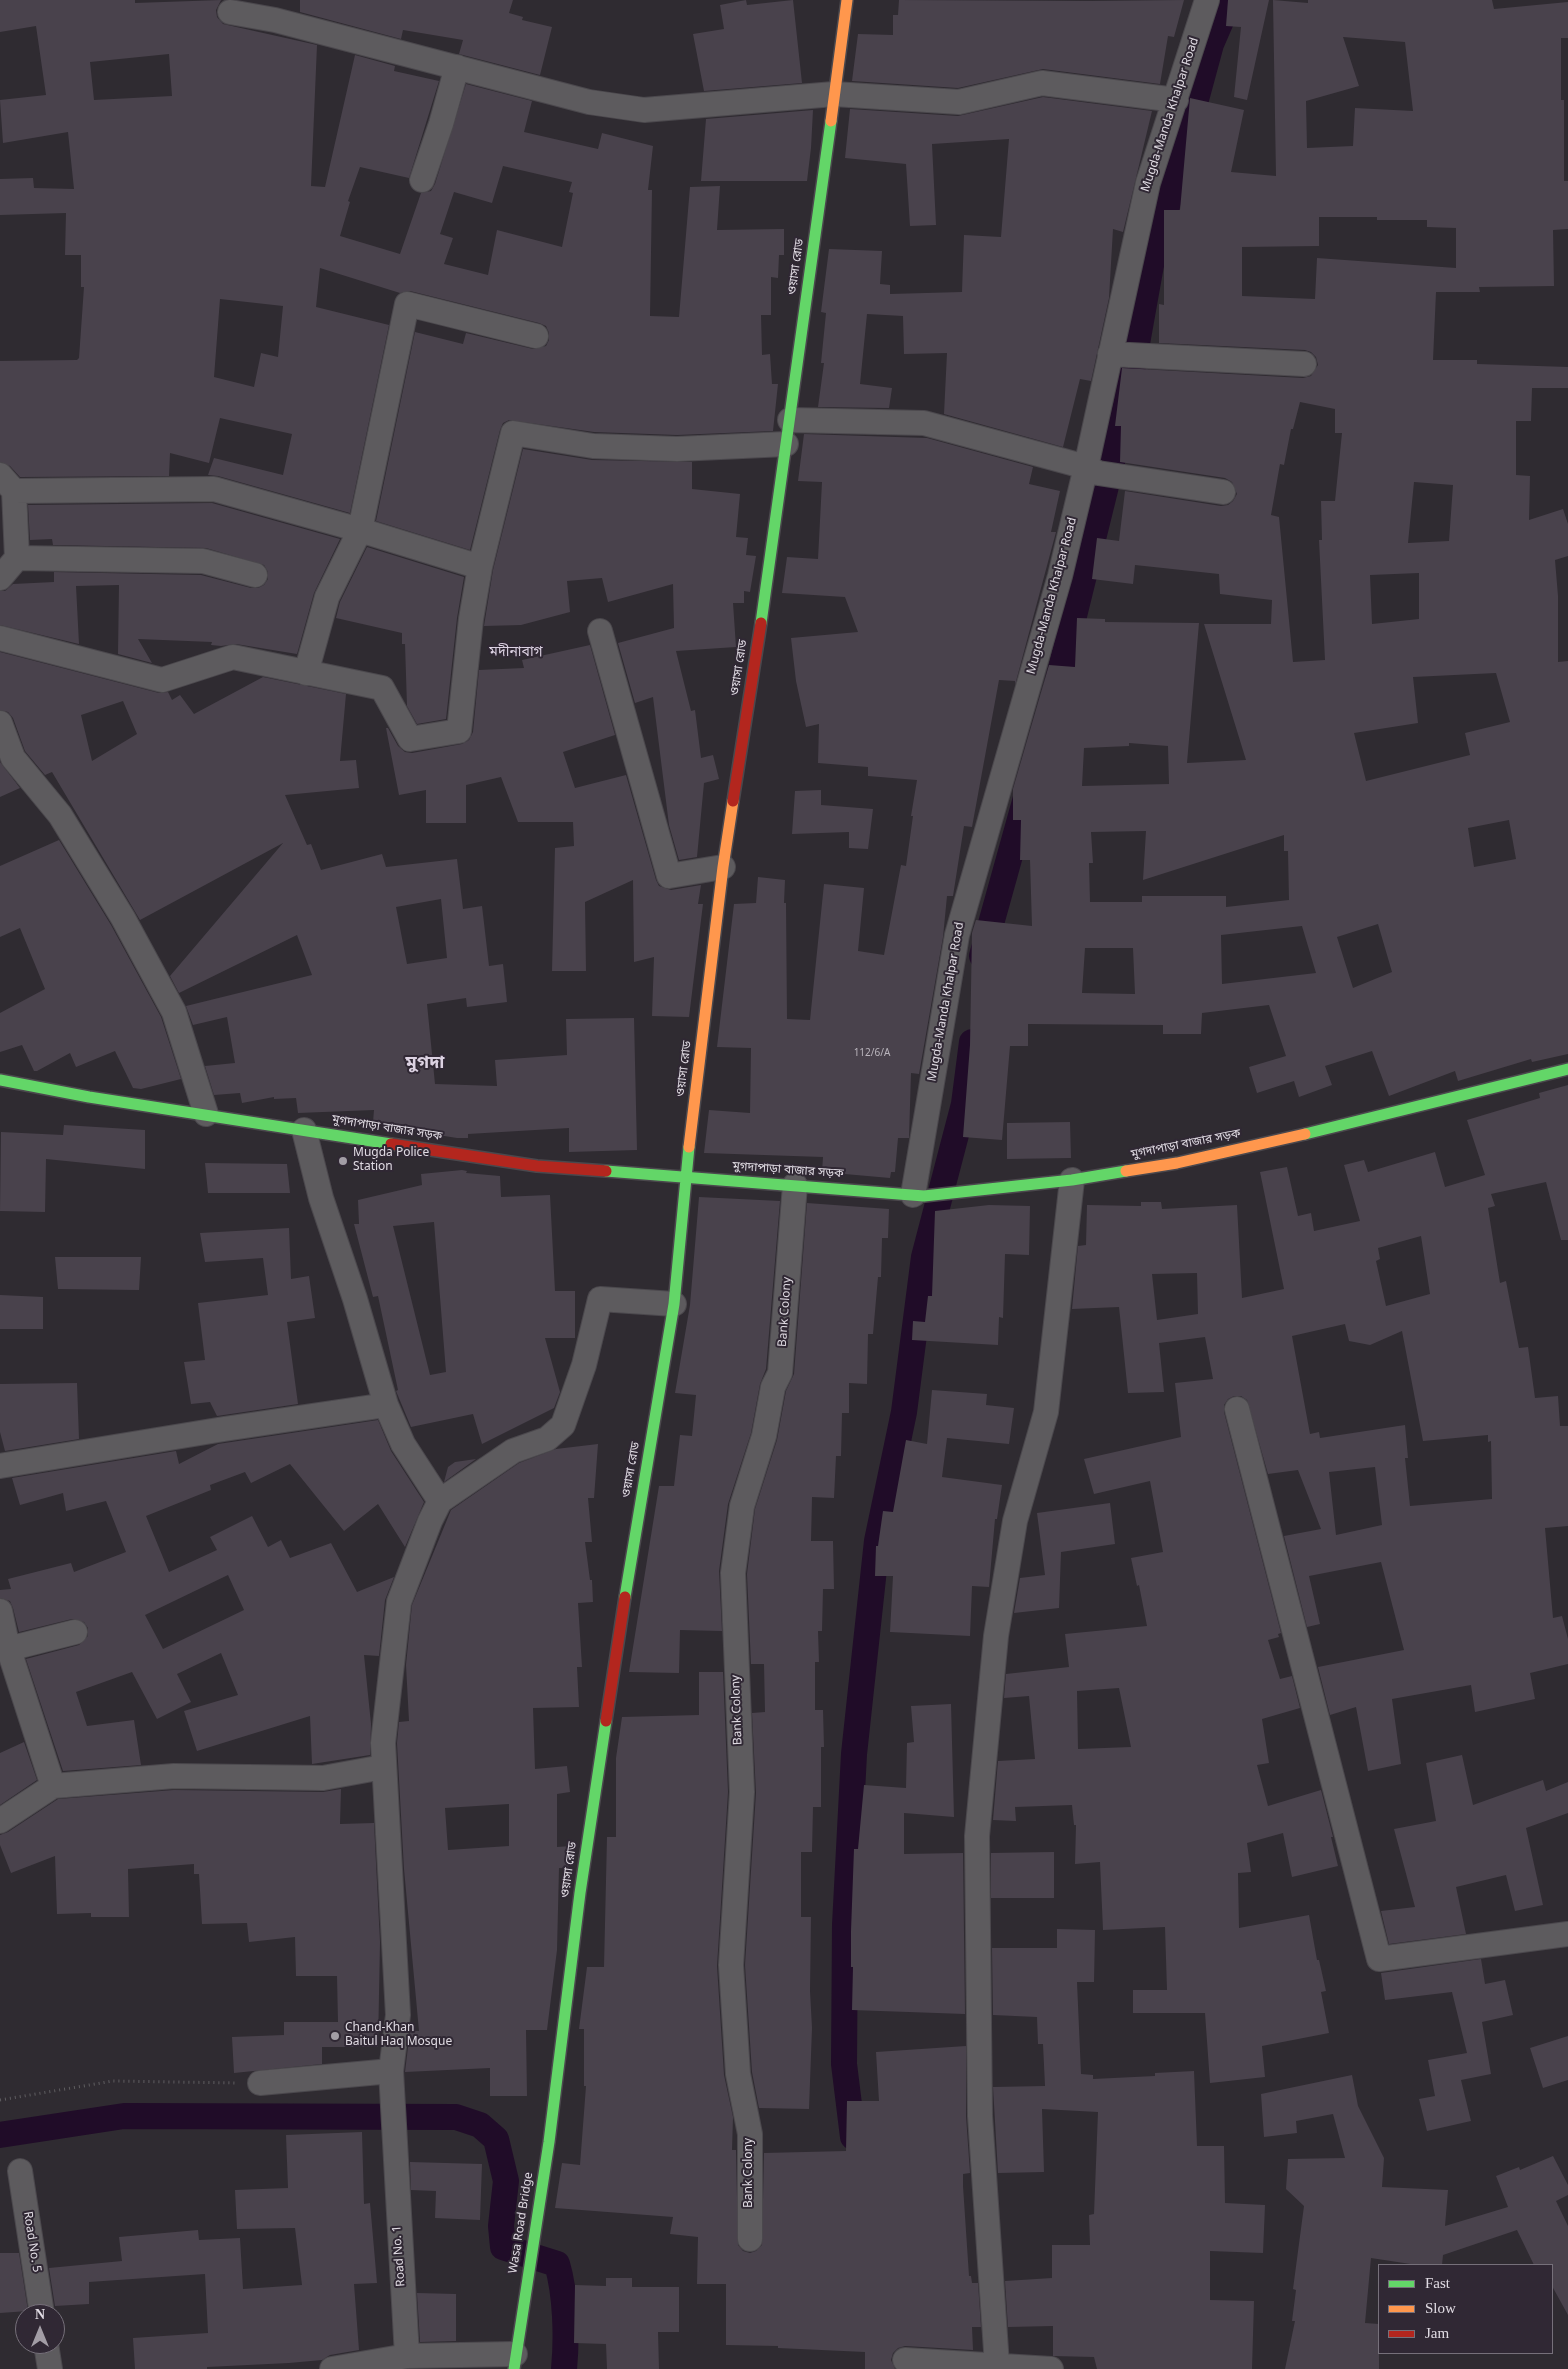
<!DOCTYPE html>
<html>
<head>
<meta charset="utf-8">
<style>
  body { margin:0 }
  #map { position:relative; width:1568px; height:2369px; overflow:hidden; background:#2f2b31; font-family:Georgia,serif }
  canvas { display:block }
  .legend { position:absolute; left:1378px; top:2264px; width:175px; height:90px; box-sizing:border-box; background:#302834; border:1px solid #76707a; margin:0; padding:6px 9px; list-style:none; font-size:15px; color:#e0dbe3 }
  .legend li { display:flex; align-items:center; gap:10px; height:25px }
  .legend b { width:25px; border:1px solid #76707a }
  .north { position:absolute; left:15px; top:2304px; width:50px; height:50px; box-sizing:border-box; background:#302834; border:1px solid #76707a; border-radius:50%; rotate:0deg; font-size:14px; font-weight:700; line-height:20px; text-align:center; color:#e0dbe3 }
  .north::after { content:''; display:block; margin:auto; width:18px; height:22px; background:#a29da5; clip-path:polygon(50% 0,100% 100%,50% 72%,0 100%) }
</style>
</head>
<body>
<div id="map">
<canvas width="1568" height="2369"></canvas>
<ul class="legend">
<li><b style="height:6px;background:#63d668"></b>Fast</li>
<li><b style="height:6px;background:#ff974d"></b>Slow</li>
<li><b style="height:6px;background:#b3261e"></b>Jam</li>
</ul>
<div class="north">N</div>
</div>
<script>
const ctx = document.querySelector('canvas').getContext('2d');
ctx.lineJoin = 'round';
function stroke(path, color, width, dash) {
  ctx.strokeStyle = color;
  ctx.lineWidth = width;
  ctx.lineCap = dash ? 'butt' : 'round';
  ctx.setLineDash(dash || []);
  ctx.stroke(path);
}
function paint(path, color) {
  ctx.fillStyle = color;
  ctx.fill(path, 'evenodd');
}
function label(font, color, halo, rows, align = 'center') {
  ctx.font = font + ' Georgia,"Noto Sans Bengali",serif';
  ctx.lineWidth = 4;
  ctx.setLineDash([]);
  ctx.textBaseline = 'middle';
  ctx.strokeStyle = halo;
  ctx.fillStyle = color;
  for (const [text, x, y, turn = 0] of rows) {
    ctx.save();
    ctx.translate(x, y);
    ctx.rotate((+turn || 0) * Math.PI / 180);
    ctx.textAlign = isNaN(turn) ? turn : align;
    if (halo) ctx.strokeText(text, 0, 0);
    ctx.fillText(text, 0, 0);
    ctx.restore();
  }
}
stroke(new Path2D(`
  M1053,701L1126,405L1151,265L1211,44L1230,0
  M982,956L1029,787
  M0,2135L124,2116L456,2117L480,2125L496,2139L506,2181L501,2226L503,2247L557,2264C566,2294 567,2338 564,2369
  M853,2137L844,2064L845,1925L854,1754L877,1541L904,1412L924,1257L964,1104L972,1042`), '#200c28', 26);
paint(new Path2D(`
  M0,0H135V3L221,0L216,10L217,17L223,24L317,45L311,186L325,187L355,55L395,66L394,71L439,81L409,178L360,167L348,201L350,202L340,236L400,254L421,193L431,191L435,184L466,84L532,101L524,132L598,149L602,133L653,146L648,190H652L650,316L679,317L690,187L720,186L717,230L784,229V255H779L778,278L771,277V315H761L762,355L770,354L772,384H778L773,431L677,435L594,432L509,420L503,423L500,430L470,550L376,521L415,332L463,344L466,333L533,349L546,346L549,340V333L546,326L539,323L410,291L400,293L320,268L316,307L389,325L350,513L218,476L208,475L214,458L283,475L292,434L220,418L209,463L170,453L169,476L20,477L10,466L0,462V361L77,360L79,358L84,287H81V255H65L66,213L0,215V179L33,178L34,188L74,189L68,132L3,143L0,100L46,95L36,26L0,32ZM169,54L172,96L94,100L90,62ZM503,166L572,182L569,192L573,193L562,247L497,230L488,275L444,264L453,238L440,234L454,192L492,203ZM220,299L283,306L278,357L261,353L254,387L214,377Z
  M300,0H513L509,13L523,17L522,20L552,27L540,75L459,54L463,40L403,30L401,39L300,12Z
  M746,0L747,5L793,0L802,83L704,91L693,34L724,29L720,5Z
  M899,0L1090,1L1184,0L1174,37L1168,36L1160,84L1043,69L958,88L852,81L858,34L893,35V15H898Z
  M1228,0H1269L1247,100L1234,97L1241,27L1226,26Z
  M1273,0L1308,3V0H1492L1494,9L1568,2V38H1561V100H1564V181H1568V229L1553,230L1554,286L1479,287L1480,292H1436L1433,360H1477V364L1568,367V388H1532L1531,421H1516V475L1530,476L1529,520L1563,509L1568,524V556L1555,560L1558,596V662L1568,661V1054L1532,1062L1531,1059L1458,1081L1455,1071L1389,1096L1372,1051L1325,1066L1332,1085L1299,1097L1294,1081L1257,1093L1249,1067L1286,1056L1269,1005L1202,1013L1201,1034H1163V1025L1028,1024V1046H1010L1002,1140L963,1137L970,1045L972,933L976,920L1032,926L1030,860H1020L1021,820H1013V789L1049,665L1075,667L1077,618L1105,619V622L1199,623L1187,763L1246,760L1204,624H1271L1272,600L1220,594L1219,574L1135,565L1133,584L1092,579L1097,538L1119,541L1125,491L1221,506L1228,505L1233,501L1237,494L1232,482L1225,478L1120,462L1121,426H1115L1122,368L1303,378L1311,376L1318,365L1316,357L1311,352L1305,350L1159,343V304L1164,305V210H1180L1190,98L1244,110L1231,172L1276,176ZM1343,37L1405,42L1413,111L1355,108L1353,146L1307,148L1306,101L1359,86ZM1319,217H1377V220H1427V227L1456,228V268L1317,258L1315,299L1242,296V247L1319,246ZM1300,402L1335,409V433H1342L1335,501H1321L1322,540H1319L1325,660L1293,662L1279,517L1271,515L1280,464L1284,465L1291,429H1293ZM1414,482L1453,485L1449,541L1408,543ZM1419,573V619L1372,624L1370,575ZM1496,673L1510,722L1465,733L1470,755L1366,781L1354,733L1418,723L1413,677ZM1129,743L1168,746L1169,784L1082,786L1084,748L1129,746ZM1509,820L1516,859L1474,867L1468,828ZM1146,831L1143,880L1284,835V851H1288L1289,900L1226,907V896H1142V902H1090L1089,863H1093L1091,832ZM1378,924L1392,972L1353,988L1337,937ZM1302,926L1316,973L1222,984L1221,935ZM1085,948H1133L1135,994L1082,993Z
  M1043,97L1152,111L1123,232L1113,229L1109,298L1091,381L1080,379L1063,447L944,414L947,353L904,354L903,316L867,314L860,384L892,388L889,408L818,407L824,363H821L826,313L821,312L829,249L882,251L880,284L890,285V294L962,292L964,235L1001,237L1009,139L932,144L936,225L910,226L906,164L845,158L850,109L958,116Z
  M813,110L811,148L807,181H701L706,119Z
  M804,434L927,438L1033,467L1029,484L1060,491L1051,532H1056L1015,685V681L999,680L972,827L964,826L953,896H947L943,937L919,1074L911,1073L909,1138H898L895,1172H891L890,1178L822,1172L823,1157L704,1153L709,1110L750,1113L751,1048L717,1047L734,904L756,903L758,877L785,880L784,903H786L787,1019L810,1020L824,884L864,888L858,951L884,955L901,865L906,866L913,816H911L917,780L868,776V767L818,763L819,724L806,727L796,681L791,638L858,632L845,597L782,593L787,557L818,559L822,482L798,481Z
  M523,449L592,460L692,462V489L740,494L736,537L748,538L746,555L756,556L750,592L744,591V603H733L736,647L676,651L691,711L695,710L701,758L713,755L719,779L704,783L697,857L679,860L669,825L653,697L635,703L618,643L674,628L673,584L608,602L602,578L567,581L570,612L521,625L484,626L493,570Z
  M212,503L340,539L314,593L297,654L236,644L221,646L211,645L212,642L138,639L152,663L118,654L119,585L76,586L79,644L0,625V591H5L13,584L54,582V572L201,575L251,588H258L264,585L268,579V572L264,565L206,548L53,545L52,539L30,540L28,505Z
  M367,547L464,577L457,618L446,719L417,724L407,706L405,644H402V633L336,618L340,602Z
  M590,645L615,735L563,752L575,788L626,775L656,880L659,886L671,890L701,885L698,904H703L689,1017L652,1016L654,957L634,962L633,880L585,902L586,971H552L555,848L574,846L573,822H518L501,777L466,785V823H426V790L399,795L386,728H388L398,746L405,752L412,753L462,744L469,740L473,732L479,670L524,668L522,660Z
  M0,652L159,693L168,692L172,700L180,695L194,714L263,677L346,694L340,761L356,760L359,788L285,795L307,845L311,844L321,870L382,854L386,867L457,859L463,909L482,906L489,966L503,964L507,1002L467,1007L466,998L427,1004L435,1084L497,1086L495,1060L567,1055L566,1019L634,1018L637,1150L569,1152V1128L468,1134V1138H457L413,1131V1128L373,1122L374,1110L298,1113L296,1098L274,1099V1097L242,1103L240,1093L214,1095L205,1066L235,1063L227,1017L193,1025L186,1006L312,975L297,935L179,993L170,976L283,843L140,920L52,772L45,775L25,751L13,718L8,712L0,710ZM123,701L137,734L92,761L81,715ZM441,899L447,958L407,964L396,907Z
  M0,762L20,788L0,797Z
  M821,790V805L873,809L868,849L849,848V832L792,834L795,791Z
  M59,840L111,925L161,1017L181,1079L141,1089L133,1088L115,1051L76,1067L70,1053L37,1071H34L22,1045L0,1052V1013L45,989L20,928L0,937V866Z
  M1568,1085V1240H1561L1546,1182L1491,1194L1495,1206L1488,1208L1500,1283L1506,1281L1519,1348L1528,1347L1535,1398L1558,1396L1560,1426H1568V1526L1545,1528L1553,1618L1562,1616L1568,1639V1664L1530,1673L1535,1699L1475,1712L1471,1685L1392,1699L1401,1764L1368,1771L1356,1707L1330,1715L1318,1667L1404,1650L1381,1562L1309,1576L1320,1624L1307,1627L1284,1536L1321,1529L1298,1470L1268,1474L1247,1400L1241,1396H1234L1228,1399L1224,1405V1412L1281,1633L1278,1634L1279,1637L1268,1640L1280,1679L1292,1676L1300,1708L1262,1719L1269,1763L1257,1765L1268,1806L1321,1790L1333,1837H1331L1338,1866L1292,1877L1283,1833L1247,1843L1251,1872L1238,1873L1239,1928L1309,1915L1317,1960H1319L1326,1991L1321,1992L1329,2033L1262,2046L1265,2077L1210,2083L1205,2013H1133V1990H1167L1165,1927L1103,1930L1100,1862L1075,1864L1076,1825H1074L1072,1805L1015,1807L1016,1821L993,1820L998,1761L1035,1759L1029,1696L1004,1698L1006,1674L1069,1667L1065,1634L1147,1626L1139,1585L1137,1586L1131,1558L1163,1552L1150,1481L1094,1494L1084,1459L1181,1437L1175,1383L1213,1379L1205,1337L1159,1343L1164,1392L1128,1393L1119,1307L1072,1309L1078,1246L1086,1245L1087,1205L1141,1206V1202H1161L1162,1209L1237,1205L1242,1298L1284,1289L1260,1172L1287,1167L1298,1216L1311,1213L1314,1231L1360,1221L1344,1165L1364,1160L1368,1172L1435,1152L1445,1187L1485,1175L1467,1120L1540,1098L1539,1093ZM1421,1236L1430,1294L1386,1306L1376,1261L1380,1259L1378,1248ZM1197,1273L1198,1314L1157,1320L1152,1274ZM1345,1324L1349,1341L1370,1345L1402,1331L1423,1441L1488,1435V1442L1491,1441L1492,1499L1410,1506L1405,1458H1408L1405,1425L1320,1438L1319,1432L1310,1434L1292,1336ZM1375,1467L1382,1525L1336,1535L1329,1472ZM1119,1688L1131,1747L1078,1749L1077,1691Z
  M1070,1122L1071,1158L1007,1159V1123Z
  M64,1125L145,1130V1169L46,1159L45,1212L0,1211L1,1132L63,1135Z
  M205,1163L287,1164L290,1193H208Z
  M462,1170L467,1171L466,1173L500,1176L501,1197L550,1195L555,1291H575V1338H545L560,1392L554,1408L482,1444L473,1414L411,1427L396,1391L398,1390L378,1296L373,1297L354,1224H359L358,1200L422,1185L421,1174ZM434,1222L446,1372L430,1375L393,1226Z
  M699,1197L780,1201L766,1369L760,1384L751,1433L728,1504L719,1571L722,1631L680,1630L679,1673L629,1672L659,1486H674L680,1435L692,1436L696,1395L675,1393L690,1305Z
  M807,1203L889,1209L888,1238H882L881,1277H878L873,1334H868L867,1384L849,1383V1413H842L841,1456H836L834,1498L812,1497L811,1541H833L834,1589H823L822,1631H818L819,1662H815V1710H823L824,1747H821V1807H813L812,1852H801V1917H811L810,1991L812,2028L809,2109L759,2108L752,2072L745,1965L756,1793L752,1713L765,1712L764,1664H751L747,1574L755,1509L777,1440L786,1391L794,1374Z
  M989,1205L1030,1206L1029,1255L1005,1254L1003,1318L999,1317L998,1345L912,1340L913,1321L925,1322L928,1296H932L935,1211Z
  M289,1228L291,1279L309,1276L315,1318L287,1322L298,1404L217,1416L210,1402L191,1404L184,1362L205,1360L198,1303L268,1295L263,1258L205,1262L200,1233Z
  M55,1257H141L139,1290L58,1289Z
  M0,1295L43,1297V1329H0Z
  M77,1383L79,1439L5,1451L0,1432V1384Z
  M932,1390L987,1394L986,1405L1014,1408L1009,1444L947,1438L942,1477L1002,1485L997,1519H995L989,1587L972,1586L970,1636L890,1632L893,1576H875L876,1546H878L883,1511L893,1512L906,1440L927,1444Z
  M378,1420L391,1451L424,1502L405,1547L378,1504L344,1531L290,1464L251,1483L245,1472L210,1485L211,1490L146,1516L169,1572L217,1550L210,1537L252,1516L268,1547L281,1540L290,1558L331,1543L357,1592L394,1577L385,1600L379,1656L364,1655L371,1724L370,1755L312,1764L310,1716L197,1751L184,1711L238,1695L221,1653L177,1674L191,1702L157,1719L132,1672L76,1692L87,1726L134,1720L141,1765L63,1771L26,1659L79,1645L88,1636V1628L84,1622L72,1619L19,1632L13,1608L10,1601L0,1598V1590L11,1589L8,1579L71,1563L74,1572L126,1552L106,1501L66,1511L63,1493L20,1505L12,1478L176,1451L179,1464L218,1444ZM228,1575L244,1610L163,1649L145,1615Z
  M598,1444L594,1498H588L592,1542H585L590,1580H592L593,1602L578,1603L582,1667H577L579,1707L533,1708L535,1769L567,1766L570,1792L557,1794V1847L571,1846L568,1868H559L557,1950L547,2030H526L527,2096H490V2068L405,2072L410,2031H419L404,1869L397,1743L399,1722L409,1721L406,1665L412,1605L451,1510L519,1463L556,1449ZM509,1804V1846L448,1850L445,1808Z
  M476,1459L444,1482L448,1467L455,1462Z
  M1110,1503L1115,1544L1061,1552L1059,1608L1014,1613L1020,1578L1045,1575L1037,1513Z
  M699,1672H723L728,1792L717,1966L724,2075L733,2117L732,2150H736L738,2245L743,2251L750,2253L756,2251L762,2245L764,2153L846,2151L847,2101H879L876,2052L966,2046V2116L970,2173L963,2174V2186L969,2276H971L972,2283H978L981,2327H972L973,2350L905,2346L898,2348L893,2353L891,2360L895,2369H865V2352L778,2348V2346L726,2345V2284H697L698,2237L670,2234L673,2217L555,2208L562,2163L580,2165L586,2086H584V2029H579L587,1967H604L607,1837H616V1758L622,1717L699,1715Z
  M951,1704L954,1817L904,1813V1854L963,1853L965,2014L852,2010L853,1967H851V1931L854,1849H858L864,1785L906,1788L907,1743L914,1742L911,1706Z
  M24,1742L37,1780L0,1805V1753Z
  M1462,1755L1473,1805L1543,1780L1546,1791L1568,1782V1813L1526,1828L1543,1905L1515,1911L1506,1875L1456,1887L1466,1934L1389,1944L1381,1911L1415,1907L1394,1829L1436,1821L1426,1763Z
  M341,1789L340,1824L374,1823L380,1942L378,2047H322V2064L234,2073L232,2037L284,2035V2022H338L337,1976H296L295,1937L249,1942L247,1923L202,1924L199,1874H194V1864L128,1869L129,1917H91V1913L57,1914L55,1856L11,1873L0,1845V1835L8,1832L58,1799L174,1790L323,1792Z
  M1054,1852V1898H991V1853Z
  M1057,1929L1095,1930L1094,1982H1077L1081,2074L1093,2075V2079L1155,2076V2073L1194,2071L1197,2146H1224L1225,2203L1265,2205L1263,2253L1210,2251V2300L1254,2301L1252,2369H1097L1094,2357L1053,2356V2326L1008,2327L1005,2281L1052,2278V2245H1090L1089,2215L1094,2214L1098,2112L1042,2109L1044,2172L998,2173L993,2087L1045,2086L1043,2044H1038L1037,2017L993,2015L992,1948H1057Z
  M1481,1959L1485,1984L1505,1980L1513,2015L1482,2022L1491,2074L1461,2080L1471,2121L1427,2131L1419,2099L1435,2096L1428,2060L1467,2053L1452,1992L1385,2000L1381,1973Z
  M1568,2036V2080L1543,2088L1530,2048Z
  M1352,2075L1358,2106L1384,2158L1382,2187L1448,2190L1445,2226L1508,2207L1496,2176L1519,2167L1520,2170L1553,2156L1568,2185V2195L1556,2201L1568,2226V2315L1552,2286V2265H1534L1517,2230L1443,2255L1442,2265H1417L1371,2258L1365,2323L1379,2324V2369H1285L1295,2321H1292L1296,2290L1293,2289L1304,2206L1286,2189L1288,2159L1345,2158L1333,2114L1296,2121L1297,2133L1264,2137L1261,2094Z
  M362,2132L364,2204L370,2203L377,2283L354,2284L359,2350L330,2355L322,2360L289,2363L207,2367V2369H135L133,2338L208,2333L205,2274L89,2282V2304L55,2306L49,2268L122,2261L119,2237L198,2230L199,2240L240,2238L243,2289L302,2285L295,2228L237,2229L235,2190L288,2188L286,2135Z
  M410,2162L482,2164L480,2220L435,2218L436,2191L411,2190Z
  M0,2253H19L28,2311L0,2313Z
  M606,2278H632V2287H679V2332H658L659,2369H607L606,2344L574,2343L575,2285L606,2286Z
  M417,2293L456,2294V2341L420,2342Z`), '#49424c');
const street = new Path2D(`
  M230,12L275,20L589,102L644,110L834,94L959,102L1042,83L1176,100
  M422,180L441,124L457,67
  M1110,354L1304,364
  M790,420L924,423L1086,467L1098,473L1223,492
  M0,475L14,491L17,558L0,578
  M14,491L214,489L360,530L480,567
  M17,558L203,561L255,575
  M600,631L669,876L723,867
  M0,638L162,680L233,657L382,688L410,739L459,731L471,619L480,567L513,433L593,446L677,449L786,444
  M306,673L327,597L360,530L407,304L536,336
  M0,723L13,758L60,815L123,918L174,1012L206,1114
  M304,1130L321,1198L355,1299L386,1405L403,1444L440,1501
  M913,1195L957,935L1060,576L1086,467L1148,183L1207,0
  M1237,1409L1379,1959L1568,1934
  M0,1466L224,1429L386,1405
  M0,1611L7,1644L53,1786
  M8,1649L75,1632
  M0,1821L53,1786L174,1776L323,1778L383,1767
  M260,2083L391,2071
  M20,2171L42,2314
  M750,2239V2134L738,2074L731,1965L742,1792L733,1573L742,1506L764,1436L773,1387L780,1373L795,1185
  M46,2344L50,2369
  M407,2356L391,2071L398,2015L383,1743L399,1602L430,1521L440,1501L513,1451L547,1439L563,1425L584,1365L600,1299L674,1304
  M905,2360L1051,2369
  M997,2365L980,2116L977,1836L996,1636L1015,1521L1046,1412L1072,1180
  M332,2369L407,2356L515,2354`);
const fast = new Path2D(`
  M761,623L831,121
  M0,1080L89,1097L391,1144
  M1305,1134L1568,1069
  M606,1171L924,1196L1072,1180L1126,1171
  M625,1597L674,1304L689,1147
  M514,2369L549,2142L580,1893L606,1721`);
const slow = new Path2D(`
  M831,121L847,0
  M689,1147L723,867L733,801
  M1126,1171L1177,1163L1305,1134`);
const jam = new Path2D(`
  M733,801L761,623
  M391,1144L537,1166L606,1171
  M606,1721L625,1597`);
stroke(street, '#4b484d', 26);
stroke(fast, '#4b484d', 14);
stroke(slow, '#4b484d', 14);
stroke(jam, '#4b484d', 14);
stroke(new Path2D(`
  M0,2100L113,2081L238,2083`), '#5f5d60', 3, [1, 4]);
stroke(street, '#5d5b5e', 24);
stroke(fast, '#63d668', 11);
stroke(slow, '#ff974d', 11);
stroke(jam, '#b3261e', 11);
for (const [x, y, r, color] of [
  [343,1161,5,"#a29da5"],
  [335,2036,5,"#a29da5"]
]) {
  const dot = new Path2D();
  dot.arc(x, y, r, 0, 2 * Math.PI);
  ctx.fillStyle = color;
  ctx.fill(dot);
  stroke(dot, '#302834', 2);
}
label('10px', '#bab5bd', null, [
  ["112/6/A",872,1054]
]);
label('12px', '#e0dbe3', '#302834', [
  ["Mugda-Manda Khalpar Road",1171,115,-72],
  ["ওয়াসা রোড",797,267,-82],
  ["Mugda-Manda Khalpar Road",1053,596,-75],
  ["ওয়াসা রোড",740,668,-81],
  ["Mugda-Manda Khalpar Road",947,1002,-80],
  ["ওয়াসা রোড",685,1069,-83],
  ["মুগদাপাড়া বাজার সড়ক",387,1129,9],
  ["মুগদাপাড়া বাজার সড়ক",1186,1145,-11],
  ["মুগদাপাড়া বাজার সড়ক",788,1171,4],
  ["Bank Colony",786,1312,-86],
  ["ওয়াসা রোড",632,1470,-80],
  ["Bank Colony",738,1710,-92],
  ["ওয়াসা রোড",570,1870,-82],
  ["Bank Colony",750,2173,-90],
  ["Wasa Road Bridge",522,2223,-81],
  ["Road No. 5",31,2242,81],
  ["Road No. 1",400,2256,-94]
]);
label('12px', '#e0dbe3', '#302834', [
  ["Mugda Police",353,1154],
  ["Station",353,1168],
  ["Chand-Khan",345,2029],
  ["Baitul Haq Mosque",345,2043]
], 'left');
label('14px', '#dcd2e2', '#302834', [
  ["মদীনাবাগ",516,653]
]);
label('bold 18px', '#dcd2e2', '#302834', [
  ["মুগদা",425,1065]
]);
</script>
</body>
</html>
